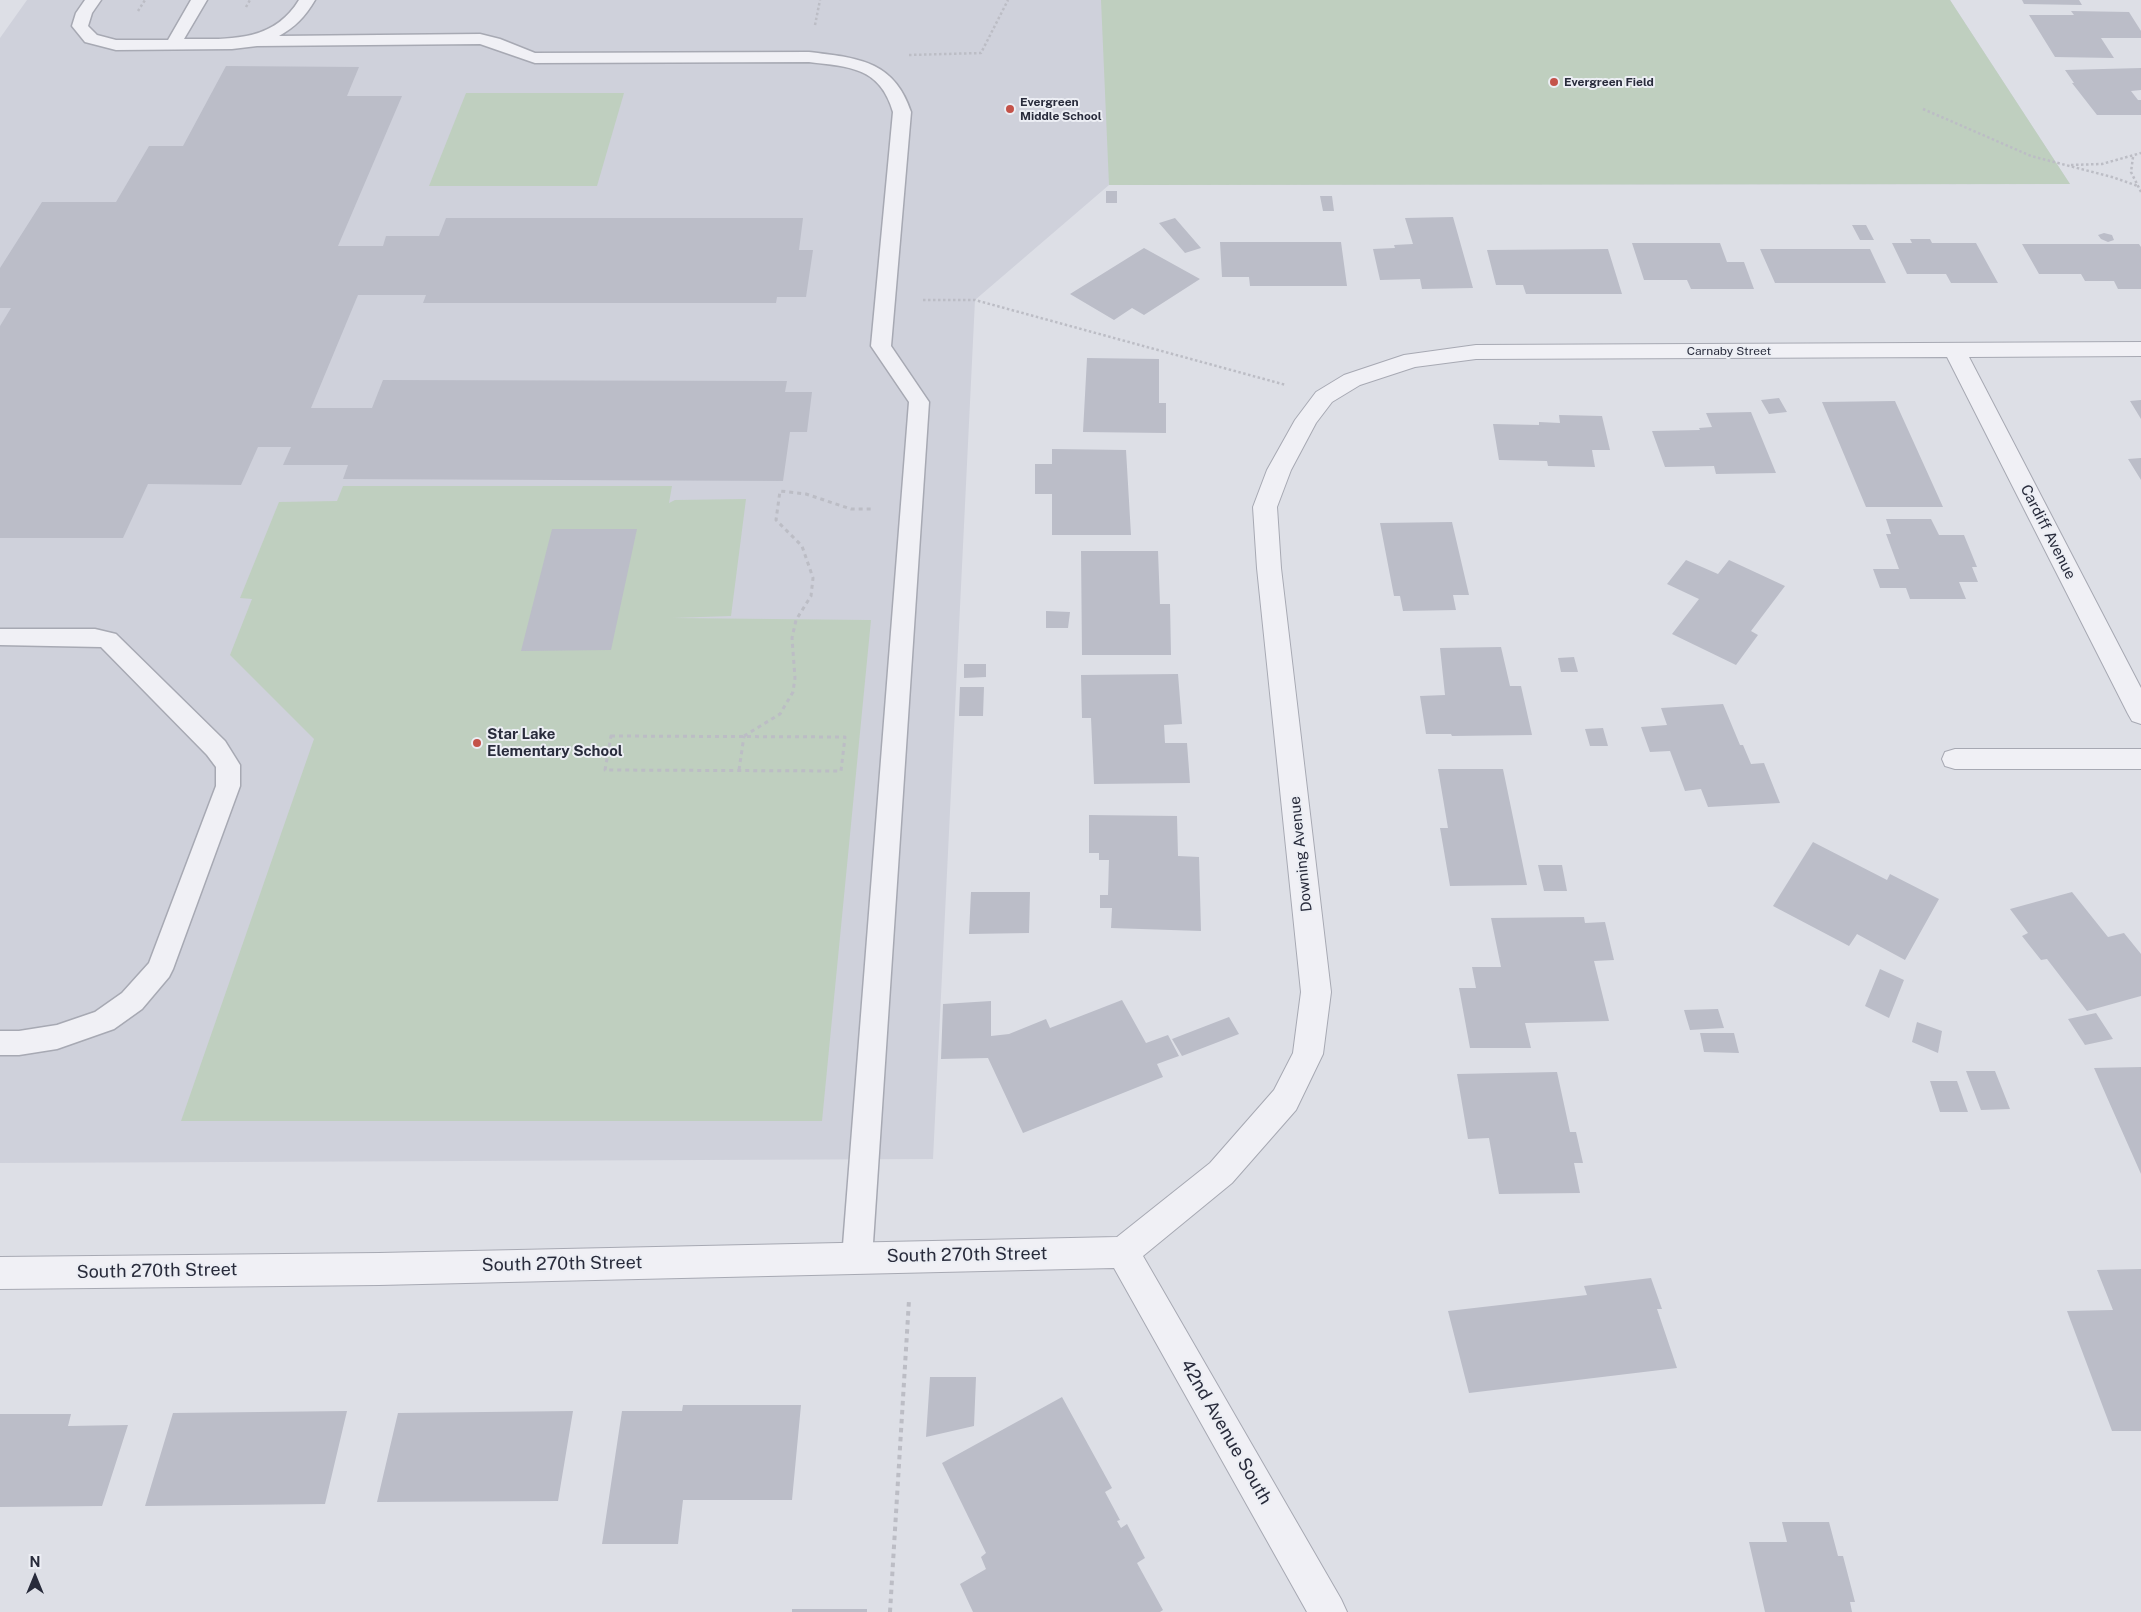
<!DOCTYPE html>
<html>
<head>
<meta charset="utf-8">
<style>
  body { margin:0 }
  #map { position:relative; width:2141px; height:1612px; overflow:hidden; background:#dddfe6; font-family:"Public Sans",sans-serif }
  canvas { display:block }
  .north { position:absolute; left:10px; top:1552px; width:50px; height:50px; -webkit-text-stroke:4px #eceef4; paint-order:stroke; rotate:0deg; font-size:14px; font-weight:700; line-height:20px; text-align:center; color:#282b3b }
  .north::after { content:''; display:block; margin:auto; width:18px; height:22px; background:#282b3b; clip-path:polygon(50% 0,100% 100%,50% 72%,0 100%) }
</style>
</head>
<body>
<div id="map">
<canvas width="2141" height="1612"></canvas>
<div class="north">N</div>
</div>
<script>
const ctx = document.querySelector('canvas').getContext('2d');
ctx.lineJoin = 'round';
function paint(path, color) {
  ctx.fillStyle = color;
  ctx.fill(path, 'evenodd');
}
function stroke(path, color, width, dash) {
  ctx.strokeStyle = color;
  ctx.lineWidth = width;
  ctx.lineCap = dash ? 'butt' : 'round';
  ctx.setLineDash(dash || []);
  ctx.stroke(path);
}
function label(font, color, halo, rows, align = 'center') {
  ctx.font = font + ' "Public Sans",sans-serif';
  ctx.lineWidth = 4;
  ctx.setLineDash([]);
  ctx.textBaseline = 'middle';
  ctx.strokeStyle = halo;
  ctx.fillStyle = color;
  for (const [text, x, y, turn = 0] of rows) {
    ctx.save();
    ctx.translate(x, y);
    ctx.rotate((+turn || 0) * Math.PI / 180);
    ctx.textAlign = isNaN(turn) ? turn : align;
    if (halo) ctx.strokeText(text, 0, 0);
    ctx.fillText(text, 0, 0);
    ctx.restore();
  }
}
paint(new Path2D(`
  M27,0H1950L2070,184L1109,185L975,300L933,1159L0,1163V38Z`), '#cfd1db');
paint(new Path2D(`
  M1101,0H1950L2070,184L1109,185Z
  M466,93H624L597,186H429Z
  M343,486H672L669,503L675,500L746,499L731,616L673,618L871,620L822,1121H181L314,739L230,655L252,599L240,598L279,502L337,501Z`), '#bfcfbf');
paint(new Path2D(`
  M2022,0H2079L2082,5L2024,4Z
  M2071,11L2129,12L2141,31V38H2101L2114,58L2055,57L2029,15H2074Z
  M226,66L359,67L347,96H402L338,246H383L386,236H439L446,218H803L799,250H813L806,297H777L776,303H423L426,295H358L311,408H372L383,380L787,381L785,392H812L807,432H790L783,481L343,479L348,465H283L291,447H258L241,485L148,484L123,538H0V326L11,308H0V268L42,202H116L149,146H183Z
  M2141,68V90L2131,91L2138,100H2141V115H2097L2072,83H2074L2065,70Z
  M1106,191H1117V203H1106Z
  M1320,196H1332L1334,211H1323Z
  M1453,217L1473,288L1422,289L1420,279L1380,280L1373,249L1395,248L1394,245L1413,244L1405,218Z
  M1175,218L1201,248L1185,253L1159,223Z
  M1852,225H1866L1874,240H1860Z
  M2104,233L2112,235L2114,240L2108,242L2101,239L2098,235Z
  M1910,239H1930L1932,243H1976L1998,283H1951L1946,274H1907L1892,243H1912Z
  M1220,242H1341L1347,286H1250L1249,277H1222Z
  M1632,243H1720L1727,262H1744L1754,289H1691L1687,280H1644Z
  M2022,244H2139L2141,247V289H2118L2114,281H2085L2081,274H2039Z
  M1144,248L1200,279L1144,315L1132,308L1114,320L1070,294Z
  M1608,249L1622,294H1526L1523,285H1496L1487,250Z
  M1760,249H1870L1886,283H1775Z
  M1087,358L1159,359V403H1166V433L1083,432Z
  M1779,398L1787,412L1769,414L1761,400Z
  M2141,400V419L2130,401Z
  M1895,401L1943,507H1866L1822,402Z
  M1751,412L1776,473L1716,474L1714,466L1665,467L1652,431L1700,430L1699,428L1712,427L1706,413Z
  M1559,415L1602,416L1610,450H1592L1595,467L1548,466L1547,461L1499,460L1493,424L1539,425V422L1560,423Z
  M1052,449L1126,450L1131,535H1052V494H1035V464H1052Z
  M2141,458V480L2128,459Z
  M1886,519H1931L1939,535H1964L1977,567H1972L1978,582H1959L1966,599H1910L1906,588H1880L1873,569H1899L1886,534H1891Z
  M1452,522L1469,595H1453L1456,610L1403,611L1400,596H1394L1380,523Z
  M552,529H637L611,650L521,651Z
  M1081,551H1158L1160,604H1170L1171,655H1082Z
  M1686,560L1718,574L1729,560L1785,586L1751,631L1758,635L1736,665L1672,634L1699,599L1667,584Z
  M1046,611L1070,612L1068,628H1046Z
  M1501,647L1510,686H1521L1532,735L1452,736L1451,734H1426L1420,696L1445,695L1440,648Z
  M1574,657L1578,672H1561L1558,658Z
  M964,664H986V677L964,678Z
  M1178,674L1182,724L1164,725L1165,743H1187L1190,783L1094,784L1091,718H1082L1081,675Z
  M960,687H984L983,716H959Z
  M1723,704L1740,745H1743L1751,764L1764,763L1780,803L1708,807L1701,789L1685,791L1670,751L1650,752L1641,727L1667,725L1661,708Z
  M1603,728L1608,746H1590L1585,729Z
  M1438,769H1503L1527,885L1450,886L1440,828H1448Z
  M1089,815L1177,816L1178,856L1199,857L1201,931L1111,928L1112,908H1100V895H1108L1109,860H1099V853H1089Z
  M1813,842L1887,880L1890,874L1939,899L1905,960L1857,934L1849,946L1773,906Z
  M1538,865H1562L1567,891H1544Z
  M971,892H1030L1029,933L969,934Z
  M2072,892L2108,937L2124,933L2141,954V996L2087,1011L2047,959L2041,960L2022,936L2028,933L2010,909Z
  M1584,917L1585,923L1605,922L1614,960L1594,961L1609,1021L1525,1023L1531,1048H1470L1459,988H1476L1472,967H1501L1491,918Z
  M1880,969L1904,980L1889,1018L1865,1006Z
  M1122,1000L1146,1043L1168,1035L1179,1056L1157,1064L1163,1077L1023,1133L988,1058L941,1059L943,1004L991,1001V1036L1009,1034L1046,1019L1050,1028Z
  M1718,1009L1724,1028L1690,1030L1684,1010Z
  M2096,1013L2113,1039L2085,1045L2068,1019Z
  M1229,1017L1239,1034L1182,1056L1172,1039Z
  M1917,1022L1942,1031L1938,1053L1912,1042Z
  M1700,1033H1734L1739,1053L1704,1052Z
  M2141,1067V1174L2094,1068Z
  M1966,1071H1995L2010,1109L1981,1110Z
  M1557,1072L1570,1132H1576L1583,1163H1574L1580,1193L1499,1194L1489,1138L1468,1139L1457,1074Z
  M1930,1081H1957L1968,1112H1940Z
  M2141,1269V1431H2112L2067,1311L2113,1310L2097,1270Z
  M1651,1278L1662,1309H1657L1677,1368L1469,1393L1448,1311L1587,1295L1584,1286Z
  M930,1377H976L974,1426L926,1437Z
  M1062,1397L1112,1488L1105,1492L1120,1520L1117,1521L1121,1528L1127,1524L1145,1558L1137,1563L1163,1610L1160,1612H973L960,1584L986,1569L981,1557L986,1553L942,1463Z
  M683,1405H801L792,1500H683L678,1544H602L622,1411H682Z
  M347,1411L325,1504L145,1506L173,1413Z
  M573,1411L558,1501L377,1502L398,1413Z
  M0,1414H71L68,1426L128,1425L102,1506L0,1507Z
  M1782,1522H1829L1838,1556H1843L1855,1602H1850L1852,1612H1765L1749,1542H1787Z
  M792,1609H867V1612H792Z`), '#bbbdc8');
const lane = new Path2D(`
  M85,0H101L92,13L88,26L97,35L116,40H168L191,0H207L184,39C228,39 273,43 299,0H315C305,17 295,27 279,36L480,34L500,39L535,53L809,52C857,58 894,60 911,112L891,346L929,402L872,1258L868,1268L857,1272L846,1268L842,1258L909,402L871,346L893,112C880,67 850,67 809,62L535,63L480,44L257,46L232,49L116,50L85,42L72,26L76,13Z
  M0,629H95L116,634L225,741L240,765V786L173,969L169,977L142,1009L114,1029L57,1049L19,1055H0V1031H19L57,1025L95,1012L122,993L149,963L216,786V767L207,755L101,647L0,645Z`);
const street = new Path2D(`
  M2141,342V356L1969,357L2141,688V724L2132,721L2128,714L1947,357L1476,359L1415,367L1360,385L1332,402L1316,423L1291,470L1277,507L1281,568L1331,992L1323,1054L1296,1110L1232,1183L1143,1256L1341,1599L1347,1612H1307L1114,1268L379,1285L0,1289V1257L379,1253L1117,1237L1210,1163L1274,1090L1293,1053L1301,992L1257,568L1253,507L1267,470L1295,420L1316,392L1344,375L1404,355L1476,345Z
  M1955,749H2141V769H1955L1945,766L1942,759L1945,752Z`);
stroke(lane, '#a7a9b3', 3);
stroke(street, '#a7a9b3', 2);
stroke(new Path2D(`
  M246,7L250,0
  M138,11L145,0
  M815,25L820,0
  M909,55L981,53L1008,0
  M1923,109L2031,156L2112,177L2138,186
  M2133,157L2131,172L2141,192
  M2071,165L2102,164L2141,153
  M923,300H975L1286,385`), '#bcbdc5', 2.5, [2.5, 2.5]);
stroke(new Path2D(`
  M611,736L845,737L841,771L605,770Z
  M744,736L780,714L793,692L795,678L792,638L796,620L811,596L813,578L802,546L776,520L780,491L806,494L851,509H873
  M739,770L744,736`), '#bcbdc5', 3, [4, 4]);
stroke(new Path2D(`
  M890,1612L909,1300`), '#bcbdc5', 4, [4.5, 4.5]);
paint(lane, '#f0f0f5');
paint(street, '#f0f0f5');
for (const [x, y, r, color] of [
  [1554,82,5,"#c45249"],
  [1010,109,5,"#c45249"],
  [477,743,5,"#c45249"]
]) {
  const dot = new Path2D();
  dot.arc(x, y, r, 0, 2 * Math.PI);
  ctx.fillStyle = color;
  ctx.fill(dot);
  stroke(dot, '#eceef4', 2);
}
label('bold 12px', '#282b3b', '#eceef4', [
  ["Evergreen Field",1564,82],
  ["Evergreen",1020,102],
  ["Middle School",1020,116]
], 'left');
label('12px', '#282b3b', '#eceef4', [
  ["Carnaby Street",1729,351]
]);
label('15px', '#282b3b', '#eceef4', [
  ["Cardiff Avenue",2048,532,63],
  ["Downing Avenue",1301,854,-96]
]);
label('bold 15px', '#282b3b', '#eceef4', [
  ["Star Lake",487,734],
  ["Elementary School",487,751]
], 'left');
label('18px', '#282b3b', '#eceef4', [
  ["South 270th Street",967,1255,-1],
  ["South 270th Street",562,1264,-1],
  ["South 270th Street",157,1271,-1],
  ["42nd Avenue South",1226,1432,60]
]);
</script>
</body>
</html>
